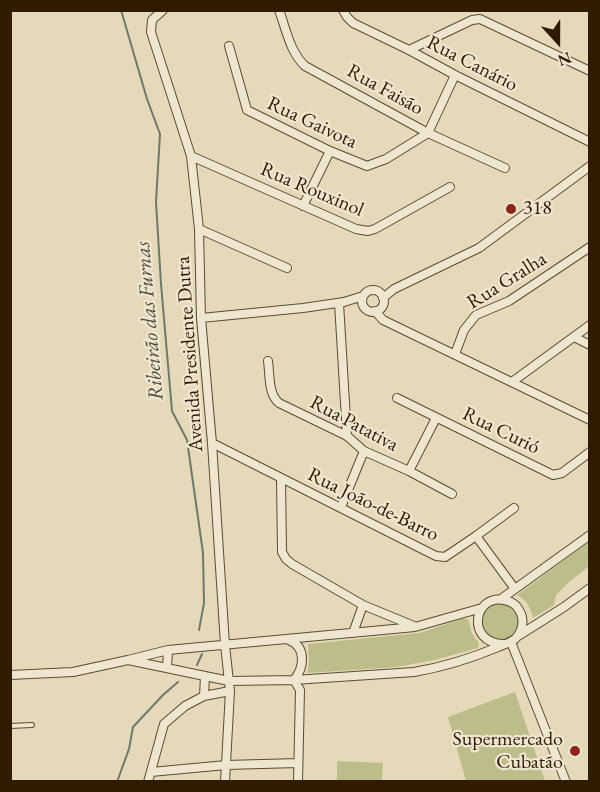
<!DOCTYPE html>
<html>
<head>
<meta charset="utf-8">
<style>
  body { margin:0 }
  #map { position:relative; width:600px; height:792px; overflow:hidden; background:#e6d9ba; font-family:"EB Garamond",serif }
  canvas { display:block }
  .frame { position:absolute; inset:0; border:12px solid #301a00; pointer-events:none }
  .north { position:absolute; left:528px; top:12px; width:60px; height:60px; -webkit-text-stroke:4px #efe6d2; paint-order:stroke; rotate:159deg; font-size:16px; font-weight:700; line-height:24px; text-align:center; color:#301a00 }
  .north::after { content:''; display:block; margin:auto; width:21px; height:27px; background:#301a00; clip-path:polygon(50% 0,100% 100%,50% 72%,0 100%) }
</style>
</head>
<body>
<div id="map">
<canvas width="600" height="792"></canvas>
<div class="frame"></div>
<div class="north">N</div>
</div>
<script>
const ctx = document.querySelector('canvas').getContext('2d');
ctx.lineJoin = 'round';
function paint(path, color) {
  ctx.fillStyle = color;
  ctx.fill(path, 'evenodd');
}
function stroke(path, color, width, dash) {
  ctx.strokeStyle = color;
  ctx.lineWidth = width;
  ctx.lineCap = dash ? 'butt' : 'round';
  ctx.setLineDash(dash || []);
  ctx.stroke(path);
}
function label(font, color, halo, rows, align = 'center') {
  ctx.font = font + ' "EB Garamond",serif';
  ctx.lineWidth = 4.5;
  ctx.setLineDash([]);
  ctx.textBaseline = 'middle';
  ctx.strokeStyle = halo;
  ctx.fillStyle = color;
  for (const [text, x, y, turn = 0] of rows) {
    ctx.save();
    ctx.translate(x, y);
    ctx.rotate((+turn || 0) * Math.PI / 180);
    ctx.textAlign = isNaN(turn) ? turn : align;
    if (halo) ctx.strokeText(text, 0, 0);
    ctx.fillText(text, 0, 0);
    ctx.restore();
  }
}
paint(new Path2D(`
  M589,542V566L568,583L556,595L554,605L533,618C530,607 527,600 517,595Z
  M481 622a19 19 0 1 1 38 0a19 19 0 1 1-38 0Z
  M462,619H468L472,634L479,643L478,648L434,660L397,667L307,673L309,662L308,644L419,633Z
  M515,692L545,781H466L448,717Z
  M337,761L383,763L382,781H337Z`), '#bdbd8a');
stroke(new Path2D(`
  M121,10L147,99L160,134L156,202L161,284L172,411L187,440L203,553L204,603L199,630
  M197,665L202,654
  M117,782L129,749L133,727L163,695L178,682`), '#6e796d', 2);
const lane = new Path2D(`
  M10,726L32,725`);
const street = new Path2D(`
  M163,10L152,20L151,32L191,156L199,229L201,318L212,443L225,645L230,691L225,782
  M279,10C286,29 290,52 305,66L428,133L505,168
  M343,10L347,17L353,23L409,50L455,75L590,142
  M229,46L247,110L330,151L367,166L386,159L428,133L455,75
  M409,50L472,20L480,19L590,71
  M191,156L356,229L368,231L375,229L450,187
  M303,206L330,151
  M199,229L287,268
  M362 301a11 11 0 1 1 22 0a11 11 0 1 1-22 0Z
  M383,298L394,289L479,248L590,166
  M339,303L347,436
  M375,311L383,320L590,420
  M201,318L303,308L344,302L363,296
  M574,337L590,345
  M455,354L464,330L476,315L509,301L590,247
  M268,361C270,375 268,394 279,403L347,436L364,451L409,471L452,494
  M512,382L590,325
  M397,398L553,475L562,473L590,452
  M212,443C287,481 362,518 436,556L445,557L476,536L514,508
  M409,471L436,418
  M281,478L282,552L286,559L292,564L363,605L353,633
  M341,507L364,451
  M476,536L515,589
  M501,599L590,535
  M363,605L414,626
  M518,636L564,607L590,588
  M289,640C307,647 304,668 294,680L300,690L298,782
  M511,642L566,782
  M128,660L229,681L294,680L414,672C443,667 472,658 498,647C504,644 510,643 515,639C523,631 525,619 519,610C516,604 510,601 504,600C473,594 466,643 503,644
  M167,668L168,650
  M10,675L73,672L128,660L168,650L415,627L482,608
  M204,696L205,676
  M151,772L226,765L298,763
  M148,782L164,724L185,706L204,696L230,691`);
stroke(lane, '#5e4a2e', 6);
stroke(street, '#5e4a2e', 10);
stroke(lane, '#efe6d2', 4);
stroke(street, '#efe6d2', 8);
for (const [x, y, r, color] of [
  [511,209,6,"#8f2418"],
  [575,751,6,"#8f2418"]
]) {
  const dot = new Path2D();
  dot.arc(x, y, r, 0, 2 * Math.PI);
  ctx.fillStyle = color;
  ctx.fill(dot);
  stroke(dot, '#efe6d2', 2);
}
label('20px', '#301a00', '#efe6d2', [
  ["Rua Canário",472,64,27],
  ["Rua Faisão",385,90,29],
  ["Rua Gaivota",312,123,25],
  ["Rua Rouxinol",312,190,23],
  ["Rua Gralha",507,281,-32],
  ["Avenida Presidente Dutra",190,354,-94],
  ["Rua Patativa",354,424,28],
  ["Rua Curió",501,431,26],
  ["Rua João-de-Barro",373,505,26]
]);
label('20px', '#301a00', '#efe6d2', [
  ["318",523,209],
  ["Supermercado",563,740,"right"],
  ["Cubatão",563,763,"right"]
], 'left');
label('italic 21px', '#4f4a37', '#efe6d2', [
  ["Ribeirão das Furnas",150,321,-95]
]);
</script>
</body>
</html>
